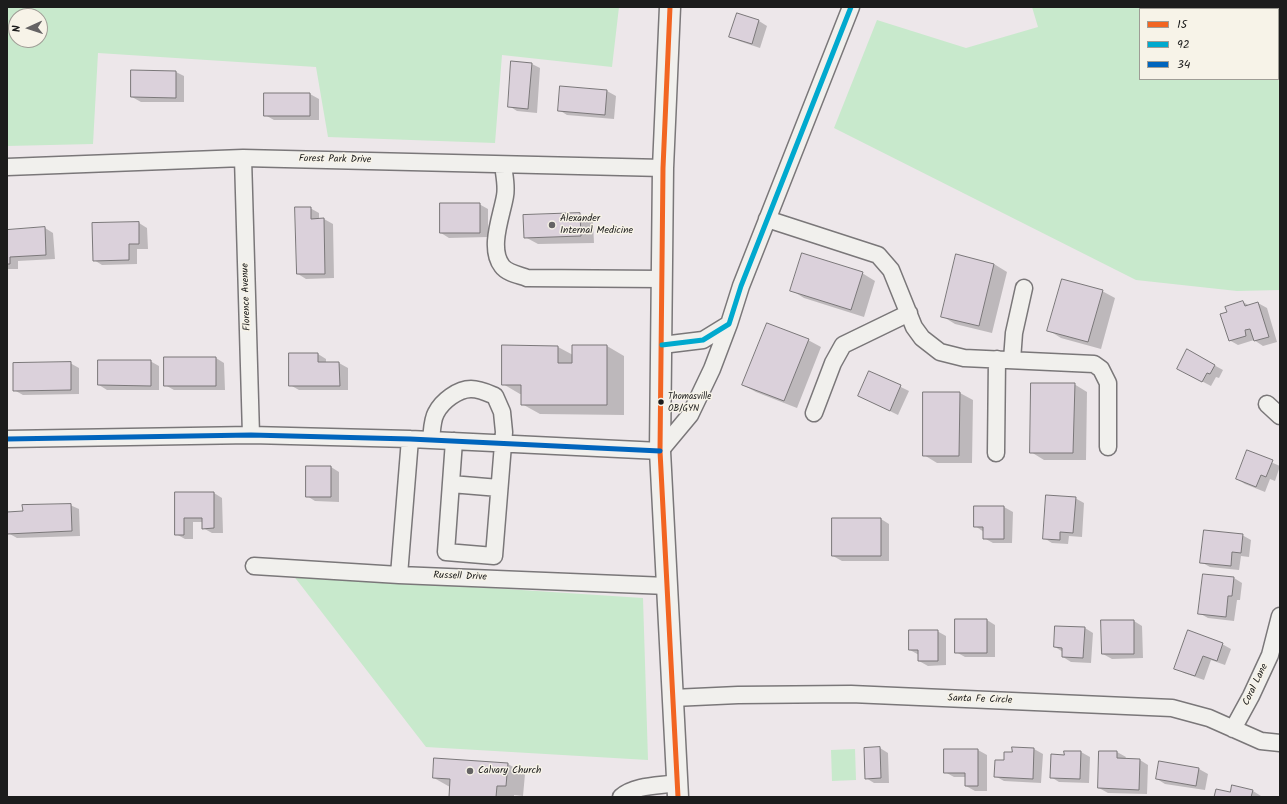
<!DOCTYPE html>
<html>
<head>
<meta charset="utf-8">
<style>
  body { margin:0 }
  #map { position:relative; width:1287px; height:804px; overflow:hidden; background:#ede7ea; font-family:Kalam,sans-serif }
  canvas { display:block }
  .frame { position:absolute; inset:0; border:8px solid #1c1c1c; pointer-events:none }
  .legend { position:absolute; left:1139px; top:8px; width:140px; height:72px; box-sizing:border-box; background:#f7f3e8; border:1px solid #9f9d96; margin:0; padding:5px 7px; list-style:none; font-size:12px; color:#1c1c1c }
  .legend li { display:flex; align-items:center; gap:8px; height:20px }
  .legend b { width:20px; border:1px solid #9f9d96 }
  .north { position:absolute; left:8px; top:8px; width:40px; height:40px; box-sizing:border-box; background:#f7f3e8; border:1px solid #9f9d96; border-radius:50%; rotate:267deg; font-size:11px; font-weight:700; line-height:16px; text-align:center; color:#1c1c1c }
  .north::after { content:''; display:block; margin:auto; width:14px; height:18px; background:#656364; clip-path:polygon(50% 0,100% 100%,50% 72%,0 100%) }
</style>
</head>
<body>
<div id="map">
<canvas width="1287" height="804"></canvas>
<div class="frame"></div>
<ul class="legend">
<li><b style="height:5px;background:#f26522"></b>15</li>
<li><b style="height:5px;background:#00a9ce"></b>92</li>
<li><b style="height:5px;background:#0065bd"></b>34</li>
</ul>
<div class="north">N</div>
</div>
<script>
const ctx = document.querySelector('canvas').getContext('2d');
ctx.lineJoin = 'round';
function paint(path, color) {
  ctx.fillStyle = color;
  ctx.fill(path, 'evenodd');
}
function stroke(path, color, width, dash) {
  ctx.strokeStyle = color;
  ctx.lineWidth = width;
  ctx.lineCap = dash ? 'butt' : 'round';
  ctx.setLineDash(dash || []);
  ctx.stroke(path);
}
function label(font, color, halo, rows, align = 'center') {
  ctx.font = font + ' Kalam,sans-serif';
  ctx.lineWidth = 3;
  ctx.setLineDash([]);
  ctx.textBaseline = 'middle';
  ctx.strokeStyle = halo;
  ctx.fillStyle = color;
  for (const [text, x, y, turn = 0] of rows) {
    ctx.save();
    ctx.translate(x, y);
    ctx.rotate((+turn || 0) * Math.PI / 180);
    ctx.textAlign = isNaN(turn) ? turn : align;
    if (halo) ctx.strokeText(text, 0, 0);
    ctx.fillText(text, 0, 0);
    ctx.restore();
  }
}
paint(new Path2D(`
  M7,7H619L612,67L502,55L495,143L328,137L316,67L98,53L93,144L7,146ZM16,16H40V40H16Z
  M1032,7H1280V290L1237,291L1136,280L834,128L877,20L966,48L1038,27ZM1140,9H1278V79H1140Z
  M293,575L643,598L648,760L426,747Z
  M855,749L856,780L832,781L831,750Z`), '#c8e9cc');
paint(new Path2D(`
  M759,21L767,26L760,48L739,41L731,36Z
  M532,64L540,68L537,113L517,111L509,106Z
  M176,72L184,76V102H141L132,97Z
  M561,87L607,91L616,96L614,119L567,115L559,110Z
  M265,94H310L319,99V120H274L265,115Z
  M479,204L488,209V237L449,238L441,233Z
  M310,208L319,213V219H324L333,224L334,278L306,279L298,274Z
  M580,214L593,222L594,243L538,244L525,237Z
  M139,223L147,228L148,249H137V264L102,265L94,260Z
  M45,228L53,233L55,259L18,261V269H7V231Z
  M957,255L994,264L1007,272L992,333L955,324L942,316Z
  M862,273L875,281L864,317L804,298L791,290Z
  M1102,291L1115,298L1101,349L1061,338L1048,330Z
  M1243,302L1250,306L1258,303L1267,308L1277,342L1263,346L1254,340L1238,345L1229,340L1228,313Z
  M808,340L821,347L797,408L756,392L743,385Z
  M573,346H607L624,356V415L540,414L522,404V394H520L503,384L558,347L573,355Z
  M1188,351L1223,370L1219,378L1216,377L1211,386L1186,373Z
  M318,354L326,359V363H339L348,368V390H299L290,385Z
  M216,358L224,363L225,390H174L165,385Z
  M150,361L159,366V390H107L99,385Z
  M70,363L79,368V394L23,395L14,390Z
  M870,372L909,391L898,415L859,396Z
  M1074,384L1087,392L1086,460H1044L1031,452Z
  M960,393L973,400L972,463H937L924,455Z
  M1247,452L1280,466L1275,481L1270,479L1265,492L1245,484L1237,479Z
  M331,467L339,472V502L315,501L307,496Z
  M176,493H214L222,498L223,533H212L203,528V522H193V539H185L176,534Z
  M1075,498L1084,503L1082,537L1069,536L1068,544L1052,543L1044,538Z
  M70,505L79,509L80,536L17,538L8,533L24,512Z
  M1004,507L1013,512L1012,543H993L984,538V532L975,526Z
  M881,519L889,524V561H842L833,556Z
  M1242,535L1251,540L1249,557L1241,556L1239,570L1210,567L1201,562Z
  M1234,578L1242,583L1240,600H1237L1234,621L1208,618L1199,613Z
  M987,620L995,625V657H965L956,652Z
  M1134,621L1142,626L1143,658L1112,659L1103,654Z
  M1085,628L1093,633L1091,663L1071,662L1063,657V652L1055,647Z
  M937,631L946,636V665L928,666L919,661V655L910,650Z
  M1222,644L1231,649L1225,665L1211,660L1204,680L1184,673L1175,668Z
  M880,748L888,753L889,783H874L866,778Z
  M1034,749L1043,754L1041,783L1004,781L995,776L1005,761L1013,753Z
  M945,750H978L987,755V791H975L966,786V777H954L945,772Z
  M1065,752H1081L1090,757L1089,783L1059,782L1051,777L1065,756Z
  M1117,752L1126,757L1125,759L1140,760L1148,765L1147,794L1108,793L1099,788Z
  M1160,762L1199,769L1208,774L1205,790L1165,784L1157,779Z
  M508,764L525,774L523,796L514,795V797H450V787L434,778Z
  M1253,791L1261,796V797H1215L1231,793Z`), '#0003');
const building = new Path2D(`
  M737,13L759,20L752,44L729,37Z
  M511,61L532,63L528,109L508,107Z
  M131,70L176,71V98L131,97Z
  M560,86L607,90L605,115L558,111Z
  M264,93H310V116H264Z
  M440,203H480V233H440Z
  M295,207H311V219L324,218L325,274H297Z
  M580,213L581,236L524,238L523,215Z
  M139,222V244H129V260L93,261L92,223Z
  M45,227L46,255L10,257V264H7V230Z
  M802,253L863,272L851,310L790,291Z
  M956,254L994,264L979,326L941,317Z
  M1062,279L1103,290L1088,342L1047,331Z
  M1243,301L1245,306L1258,302L1269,337L1254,341L1250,329L1245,330L1246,336L1229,341L1220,314L1227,312L1225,307Z
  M767,323L809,339L784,401L742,385Z
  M502,345L558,346V363H572V345H607V405H521V385H502Z
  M1187,349L1215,365L1210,374L1207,373L1202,382L1177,369Z
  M289,353H318V362H339L340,386H289Z
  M164,357H216V386H164Z
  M98,360H151V386L98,385Z
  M71,362V390L13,391V363Z
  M869,371L901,385L890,411L858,396Z
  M1031,383H1075L1073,453H1030Z
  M923,392H960L959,456H923Z
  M1247,450L1273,460L1266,477L1261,475L1256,487L1236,479Z
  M306,466H331V497H306Z
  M175,492H214V528L202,529V518H184V535H175Z
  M1046,495L1076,497L1073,533L1060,532V540L1043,539Z
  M71,504L72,531L7,534V512L23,511L22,505Z
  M974,506H1004V539H983V527H974Z
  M832,518H881V556H832Z
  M1204,530L1243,534L1241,553L1232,552L1231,566L1200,563Z
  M1203,574L1234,577L1232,596H1228L1226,617L1198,614Z
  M955,619H987V653H955Z
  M1101,620H1134V654H1102Z
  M1055,626L1085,627L1083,658L1062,657V648L1054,647Z
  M909,630H938V661H918V650H909Z
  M1188,630L1223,643L1217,661L1203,656L1195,676L1174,669Z
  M880,747L881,778L865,779L864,748Z
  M1012,747L1034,748L1033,779L994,777L995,760H1004V752H1012Z
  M944,749H978V786H965V773H944Z
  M1064,751H1081L1080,779L1050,778L1051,754L1064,755Z
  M1099,751H1117V758L1140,759L1139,790L1098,788Z
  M434,758L508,763L506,786H497L496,797H449L450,779L433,778Z
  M1159,761L1199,768L1196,786L1156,779Z
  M1232,785L1253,790L1251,797H1214L1216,789L1230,792Z`);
paint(building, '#dbd1db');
stroke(building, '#7a7779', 1);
const minor = new Path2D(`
  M243,158L251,435
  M503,165C504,174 507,186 505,196C502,215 488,248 502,266C507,273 519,275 527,278L662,279
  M7,167L243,158L663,168
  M767,219L878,255L891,270L914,327L922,338L940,352L964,358L1094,364L1101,369L1108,383V447
  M662,345L703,340L729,324L741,286L851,7
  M1012,360L1014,333L1024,288
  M1267,404L1280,416
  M814,413L833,363L843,345L909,313
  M7,439L251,435L410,439L660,451L690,415L712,369L729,324
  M431,440C432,432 432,420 436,413C442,401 458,389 471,389C480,389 488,393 495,396L502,412L504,432L494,556L446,552L454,441
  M996,453L997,359
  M451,484L499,488
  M254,566L399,575L667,586
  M399,575L410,439
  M673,698L738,695L851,694L1172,708L1209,718L1261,741L1280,743
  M1233,729L1251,696L1270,655L1280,616
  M621,797C635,785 659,786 677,783`);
const major = new Path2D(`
  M670,7L663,168L660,451L678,797`);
stroke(minor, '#7a7779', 19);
stroke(major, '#7a7779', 23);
stroke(minor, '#f1f0ed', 16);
stroke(major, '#f1f0ed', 20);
stroke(new Path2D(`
  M670,7L663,168L660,451L678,797`), '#f26522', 5);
stroke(new Path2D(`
  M662,345L703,340L729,324L741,286L851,7`), '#00a9ce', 5);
stroke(new Path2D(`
  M7,439L251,435L410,439L660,451`), '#0065bd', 5);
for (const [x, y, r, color] of [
  [552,225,4,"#656364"],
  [661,402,3.5,"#1c1c1c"],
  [470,771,4,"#656364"]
]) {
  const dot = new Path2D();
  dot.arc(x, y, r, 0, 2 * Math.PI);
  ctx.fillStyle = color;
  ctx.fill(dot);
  stroke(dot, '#f7f3e8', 1.5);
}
label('9px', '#1c1c1c', '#f7f3e8', [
  ["Thomasville",668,397],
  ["OB/GYN",668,409]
], 'left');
label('10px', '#1c1c1c', '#f7f3e8', [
  ["Forest Park Drive",335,160,1],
  ["Florence Avenue",247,297,-92],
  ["Russell Drive",460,577,2],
  ["Coral Lane",1256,685,-64],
  ["Santa Fe Circle",980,700,2]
]);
label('10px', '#1c1c1c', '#f7f3e8', [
  ["Alexander",560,219],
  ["Internal Medicine",560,231],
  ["Calvary Church",478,771]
], 'left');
</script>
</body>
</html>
